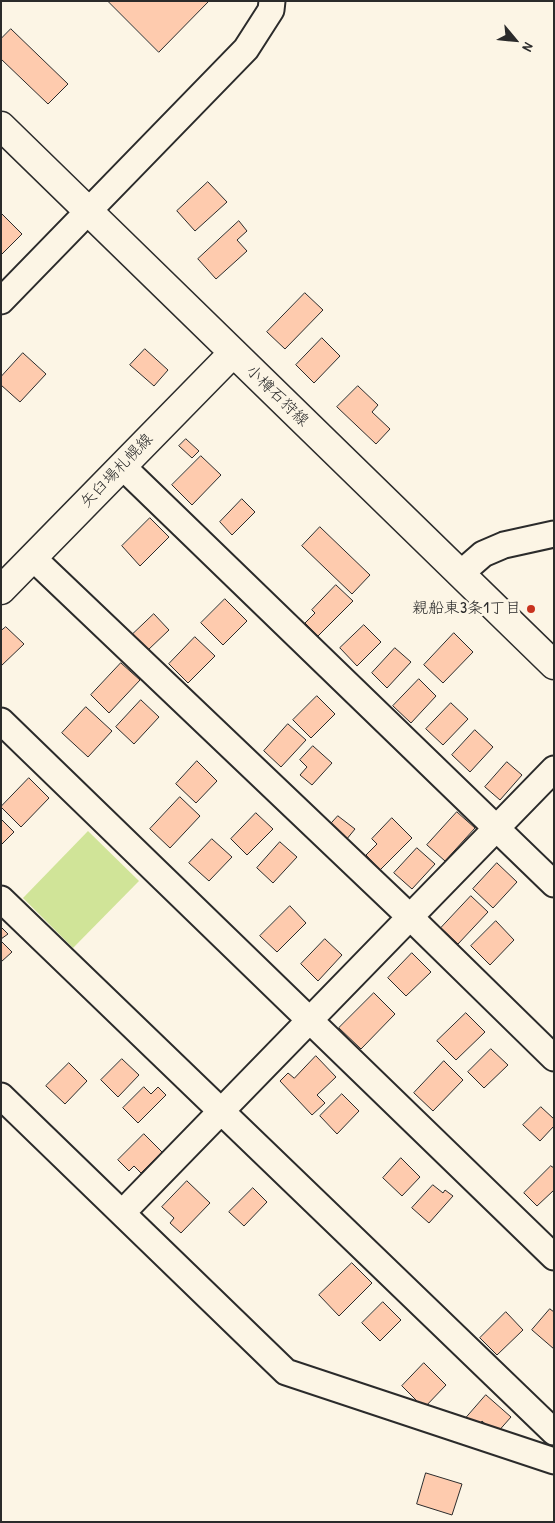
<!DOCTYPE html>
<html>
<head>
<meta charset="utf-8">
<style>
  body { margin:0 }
  #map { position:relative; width:555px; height:1523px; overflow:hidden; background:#fcf5e5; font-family:"Patrick Hand",sans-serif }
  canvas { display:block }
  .frame { position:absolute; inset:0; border:2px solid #2b2b2b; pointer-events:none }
  .north { position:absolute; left:490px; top:15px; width:50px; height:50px; -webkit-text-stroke:4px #fcf5e5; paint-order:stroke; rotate:118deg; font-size:14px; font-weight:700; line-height:20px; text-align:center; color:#2b2b2b }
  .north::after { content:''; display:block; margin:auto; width:18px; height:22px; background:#2b2b2b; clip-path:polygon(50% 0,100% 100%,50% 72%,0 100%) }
</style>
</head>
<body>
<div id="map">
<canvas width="555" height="1523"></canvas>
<div class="frame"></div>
<div class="north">N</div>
</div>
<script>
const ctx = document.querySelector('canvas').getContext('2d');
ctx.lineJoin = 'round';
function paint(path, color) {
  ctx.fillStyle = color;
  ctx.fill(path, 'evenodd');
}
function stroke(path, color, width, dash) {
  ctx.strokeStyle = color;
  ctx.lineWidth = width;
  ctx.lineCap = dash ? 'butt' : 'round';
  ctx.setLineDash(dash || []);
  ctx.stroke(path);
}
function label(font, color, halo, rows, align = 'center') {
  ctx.font = font + ' "Patrick Hand","Klee One",sans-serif';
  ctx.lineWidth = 5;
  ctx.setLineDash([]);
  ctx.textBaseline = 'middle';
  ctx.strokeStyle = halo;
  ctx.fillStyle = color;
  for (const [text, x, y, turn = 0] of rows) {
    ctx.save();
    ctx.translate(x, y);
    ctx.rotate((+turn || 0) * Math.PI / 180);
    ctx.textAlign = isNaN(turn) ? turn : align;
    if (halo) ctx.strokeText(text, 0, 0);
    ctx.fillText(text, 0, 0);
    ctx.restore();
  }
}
paint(new Path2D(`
  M88,831L139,881L73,948L23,898Z`), '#d0e498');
const building = new Path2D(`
  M108,1H209L159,52Z
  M11,29L68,84L48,104L1,59V39Z
  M208,182L227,202L195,231L177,211Z
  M1,213L22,234L1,255Z
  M239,221L247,231L237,240L247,251L216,279L198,259Z
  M305,293L323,310L285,349L267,332Z
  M322,338L340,356L314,383L296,365Z
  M145,349L168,370L154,386L130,365Z
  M23,353L46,374L20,402L1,385V377Z
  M358,386L378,405L372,412L390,429L376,444L337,407Z
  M186,439L199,451L192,458L179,446Z
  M201,456L221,475L192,505L172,485Z
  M242,499L255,512L232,535L220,522Z
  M150,518L169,537L140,566L122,546Z
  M320,527L370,575L352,594L302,546Z
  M336,585L353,601L318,636L305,623L315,613L312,610Z
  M225,599L247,621L223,645L201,623Z
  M154,614L169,630L148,650L133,634Z
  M364,625L381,642L357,666L340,648Z
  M6,627L24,644L1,666V631Z
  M454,633L473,652L443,683L424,665Z
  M195,637L215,656L188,683L169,664Z
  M395,648L411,662L387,688L372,673Z
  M121,663L140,680L109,713L91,695Z
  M419,679L436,696L411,723L393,706Z
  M317,696L335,714L311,738L293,720Z
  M141,700L159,717L134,744L116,727Z
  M451,703L468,719L443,745L426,729Z
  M86,707L112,731L88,757L62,733Z
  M288,724L306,740L281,767L264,751Z
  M475,730L493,747L470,772L452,755Z
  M313,746L332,763L312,785L300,775L307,767L300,760Z
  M197,761L217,781L196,803L176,784Z
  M507,762L522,775L500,800L485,787Z
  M29,778L49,798L21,827L1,807Z
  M180,797L200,816L170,848L150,829Z
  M457,812L475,828L445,861L427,845Z
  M256,813L273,829L247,855L231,839Z
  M338,816L355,829L346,840L329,826Z
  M392,818L412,838L380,870L366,855L377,844L372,839Z
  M1,819L14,832L1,845Z
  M212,839L232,857L209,881L189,863Z
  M280,842L297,857L273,883L257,868Z
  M417,848L435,864L412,889L394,873Z
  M497,863L517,882L493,908L473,889Z
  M471,896L488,912L458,944L441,928Z
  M290,906L306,923L277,952L260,936Z
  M496,921L514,940L490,965L471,946Z
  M1,927L8,934L1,939Z
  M325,939L342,955L318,981L301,964Z
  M1,941L12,952L1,962Z
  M412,953L431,972L406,996L388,978Z
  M374,993L395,1014L361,1049L339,1028Z
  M466,1013L485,1032L456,1060L437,1041Z
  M491,1049L508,1065L484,1088L468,1072Z
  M316,1056L336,1077L317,1095L325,1103L312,1115L280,1081L288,1073L294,1078Z
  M122,1059L139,1075L118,1097L101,1080Z
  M444,1061L463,1080L433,1111L414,1093Z
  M69,1063L87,1081L65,1104L46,1086Z
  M144,1087L151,1094L158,1087L166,1095L138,1123L123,1108Z
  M342,1094L359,1111L337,1134L320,1116Z
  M541,1107L554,1119V1126L540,1141L523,1125Z
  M144,1134L162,1152L141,1173L134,1166L129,1171L118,1160Z
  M401,1158L420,1177L402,1196L383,1178Z
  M551,1166L554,1168V1190L537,1206L524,1193Z
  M187,1181L210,1203L181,1233L170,1223L174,1218L162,1207Z
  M433,1185L443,1193L445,1190L453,1196L429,1223L412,1208Z
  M253,1188L267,1202L244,1226L229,1212Z
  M352,1263L372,1283L339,1316L319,1295Z
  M383,1302L401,1320L380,1341L362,1323Z
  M550,1309L554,1312V1349L532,1330Z
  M506,1312L523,1330L497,1355L480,1338Z
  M424,1363L446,1385L424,1408L402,1386Z
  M486,1395L511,1417L496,1434L482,1421L477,1428L466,1418Z
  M426,1473L462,1484L452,1515L417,1504Z`);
paint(building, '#fecbae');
stroke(building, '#2b2b2b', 1);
const street = new Path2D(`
  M1,301L246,49L271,10L272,1
  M122,466L554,884
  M33,558L410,917L554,1058
  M460,574L483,554L504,545L554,534
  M1,721L554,1257
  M1,899L554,1432
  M1,1096L286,1372L554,1461
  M122,1213L554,769`);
const secondary = new Path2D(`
  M1,126L554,665
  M1,590L233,353`);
stroke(street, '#2b2b2b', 29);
stroke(secondary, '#2b2b2b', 31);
stroke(street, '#fcf5e5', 25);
stroke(secondary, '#fcf5e5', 28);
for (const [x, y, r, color] of [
  [531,609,5,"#c8321e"]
]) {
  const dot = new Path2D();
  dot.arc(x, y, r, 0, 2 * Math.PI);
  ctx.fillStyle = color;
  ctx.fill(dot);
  stroke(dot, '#fcf5e5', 2);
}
label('16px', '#2b2b2b', '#fcf5e5', [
  ["小樽石狩線",277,396,44],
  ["矢臼場札幌線",117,471,-46]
]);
label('16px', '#2b2b2b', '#fcf5e5', [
  ["親船東3条1丁目",521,609]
], 'right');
</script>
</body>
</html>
